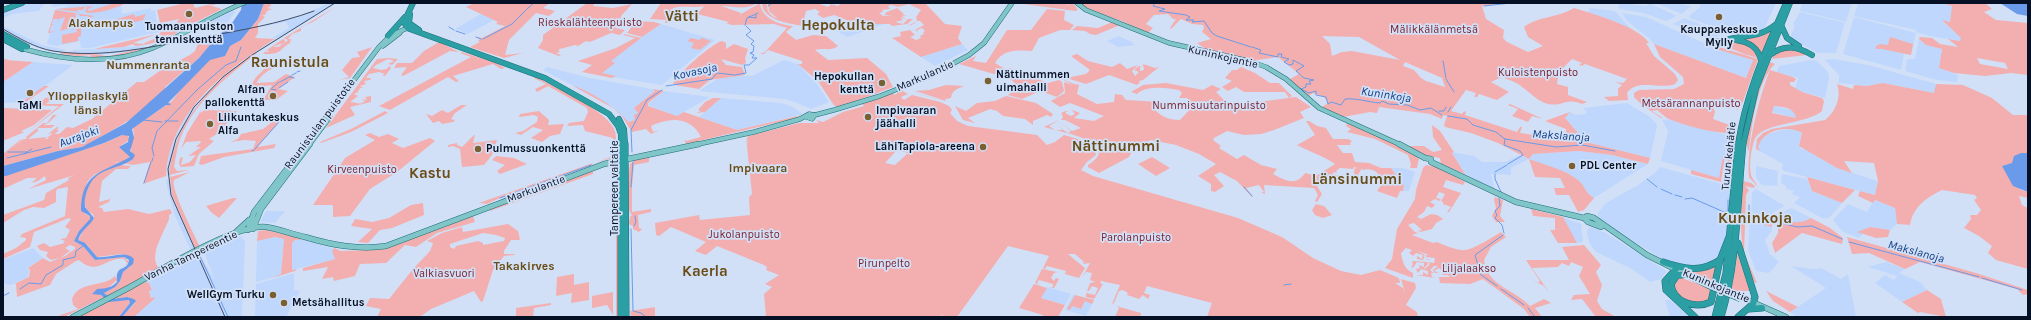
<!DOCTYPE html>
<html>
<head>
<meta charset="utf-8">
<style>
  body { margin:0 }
  #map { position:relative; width:2031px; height:320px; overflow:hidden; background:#d1e0f7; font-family:Karla,sans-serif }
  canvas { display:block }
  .frame { position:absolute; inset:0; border:4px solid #051024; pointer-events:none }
</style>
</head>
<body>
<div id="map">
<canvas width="2031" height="320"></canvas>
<div class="frame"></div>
</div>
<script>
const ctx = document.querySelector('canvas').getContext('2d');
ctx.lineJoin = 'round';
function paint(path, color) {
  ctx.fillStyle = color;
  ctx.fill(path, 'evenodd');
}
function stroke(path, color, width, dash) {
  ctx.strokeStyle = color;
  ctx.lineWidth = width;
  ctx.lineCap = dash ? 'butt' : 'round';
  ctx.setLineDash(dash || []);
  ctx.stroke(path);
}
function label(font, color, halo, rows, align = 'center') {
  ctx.font = font + ' Karla,sans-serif';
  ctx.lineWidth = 3.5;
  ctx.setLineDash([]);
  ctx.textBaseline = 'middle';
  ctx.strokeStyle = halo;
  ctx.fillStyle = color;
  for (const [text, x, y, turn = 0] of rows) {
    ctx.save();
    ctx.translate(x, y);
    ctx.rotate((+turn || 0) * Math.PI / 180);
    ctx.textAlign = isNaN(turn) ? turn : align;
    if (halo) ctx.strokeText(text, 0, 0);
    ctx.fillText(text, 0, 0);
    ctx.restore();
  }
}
paint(new Path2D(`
  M24,3H45L39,11L12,14L3,18V11Z
  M61,3H117L121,5L122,14L151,8V11L155,10L158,32L90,48H81L80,41L57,46L50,45L47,44L56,9L66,7L67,5L55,7L50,5Z
  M330,3H337L253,55L224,77L194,111L177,142L169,175L166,176L169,154L174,140L185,118L195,105L232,69L277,38H272L289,28L286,22L265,26V25L298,16Z
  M1619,3L1646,6L1649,3L1677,16L1666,21L1643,13L1620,9L1618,8Z
  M1655,3H1675L1691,6L1682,14Z
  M1701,3H1776L1763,31L1746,35L1703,23L1690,18L1689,16L1699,8Z
  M1802,3H1852L1846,22L1800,11Z
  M1858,3H1941L1952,6L1950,22L1943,21L1961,38V41L1930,36L1916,32V30L1854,16Z
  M1590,8L1615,11L1630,28H1625L1613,21L1588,12Z
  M231,10H234L235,12L225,26L205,23Z
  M1800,12L1845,23L1836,53H1818L1790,38L1795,25L1793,24Z
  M1622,13L1646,17L1717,49L1753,60L1746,78L1654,44L1650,39L1627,21Z
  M481,14L494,20L468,34L455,29Z
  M1854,17L1916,33L1911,55L1904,54L1901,70L1843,54Z
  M884,18L889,22L848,37L836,31L847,27L851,30Z
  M1685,18L1687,19L1705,26L1693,32L1673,24Z
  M661,24L715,40L662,85L588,73Z
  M3,26L42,45L66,50L61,53L33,46L3,30Z
  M1708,27L1727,32L1710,40L1697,34Z
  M1119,36L1132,42L1135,45L1118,47L1107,41Z
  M1919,39L1926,45L1942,49L1939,68L1958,75L1957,82L1937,80L1905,71L1907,59H1915Z
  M962,44L968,50L935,66L921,57Z
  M144,46L143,48L120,53L97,55L66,53L74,50Z
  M1833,59L1872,66L1936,84L1935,93L1883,83L1867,86L1839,83V75L1825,60Z
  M784,60L798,64L817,84L829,102L811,109L795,102L784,99L699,91L717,79L733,75L752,76Z
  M1811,60L1817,61L1828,72L1829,78L1825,98L1795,90L1798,78L1777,72L1779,66Z
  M33,62L73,65L24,102L3,103V82Z
  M547,67L590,78L657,90L634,108L638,114L635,120L628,122L616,110L606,103L543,70Z
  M664,91L710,97L677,116L647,105Z
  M721,98L781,103L793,107L803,114L737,130L699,117Z
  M1627,103L1650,117L1656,123L1657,126L1650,158L1586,142L1565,118L1570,112L1576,115L1585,114L1587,112L1583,108Z
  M1774,106L1791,110L1794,112L1796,118L1772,112Z
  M1672,119L1677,122L1728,135L1725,156L1723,155L1722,161L1719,178L1661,161L1668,131L1662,120Z
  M1794,129L1802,133L1799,146L1802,149L1809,151L1837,168L1878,181L1875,195L1784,171L1782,170L1783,164L1758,150V144L1764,136L1780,130Z
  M1579,151L1612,155L1648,164L1594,198L1586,193L1580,182L1529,159L1511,168V175L1491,174L1495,190L1465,174L1451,152L1474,156L1482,162H1505L1520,155L1529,159L1533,154Z
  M1756,166L1778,171L1777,186L1762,185L1760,183L1756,177Z
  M1660,167L1732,187L1728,229L1720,256L1706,268L1669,263L1603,223L1598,216V213L1606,203L1638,185L1656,172Z
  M1391,168H1403L1415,172L1409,191H1403L1404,186Z
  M1782,174L1807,179L1812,191L1842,203L1829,218H1822L1794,203L1800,197L1792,194L1794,191L1787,189L1785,185L1781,183Z
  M169,179L172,195L196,250L215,280L204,252L240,236L245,241L242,317H134L154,297L151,298L149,291L152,290L151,286L148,283L145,282L196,257L194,251H191L175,216L167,187L166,180Z
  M1756,189L1785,206L1772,213V219L1751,214L1752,192Z
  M1874,200L1895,208L1897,224L1890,230L1870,227L1858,232L1863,234L1859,238L1843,232L1833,220L1848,204L1867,212Z
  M1790,208L1793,209L1811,218L1804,223H1793L1778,219V216Z
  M266,211H285L275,223L260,222Z
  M1563,217L1581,224L1583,242L1577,243L1562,219Z
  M1750,221L1772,227V231L1765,240L1770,254L1779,262L1769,273L1756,271L1748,250Z
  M1591,227L1606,233L1665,270L1666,272L1664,275L1661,279L1650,282L1632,269L1596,252L1590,244L1587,233L1588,228Z
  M275,237L284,239L281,275L256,282L257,241Z
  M297,238L332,248L336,259L292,270V241Z
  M33,248L43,258L27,268L29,270L28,277L11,285L6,284L3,281V260Z
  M1886,262L1905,269L1899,273L1920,282L1927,290L1902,302L1875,283L1885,275L1894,280L1897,276L1868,267Z
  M1791,266L1813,269L1821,268L1841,279L1848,274L1856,317H1797L1790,312L1826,288Z
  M294,273V290L300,291L286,317H255L256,284Z
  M1047,287L1071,294L1065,305L1041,298Z
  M1073,295L1094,300L1086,316L1065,310Z
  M1665,300H1670L1690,317H1670Z`), '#bfd7fd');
paint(new Path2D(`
  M115,3H126C114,9 101,13 87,13L85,11L87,7H85L83,10H76L79,12L56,9L93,6L87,10L89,11Z
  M185,3H193L195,8L215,3V5H209L222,9L190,25L175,27L179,19L160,23L157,10Z
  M263,3H277L271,4L270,7L267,8L272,9L267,11L265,15H262L265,17L258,24V33L255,38L275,39C225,71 170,111 166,176L143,184L150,162L133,165L123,163L131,161V144L134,134L133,128L172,101L195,70L223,49L241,40L258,19Z
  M474,3H550L543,8L555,11L549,16L536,13L509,40L505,55L523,53L504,58L470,47L480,42L478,41L480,39L475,37L482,38L505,26L496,24L498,22L466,7Z
  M587,3H595L593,6L613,8L632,4L622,15L615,28L625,30L620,35L611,33L590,42L586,41L578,46L575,45L560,49L558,50L560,52L556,53L561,55L559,56L538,48L543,40V35Z
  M661,3H757C746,11 733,6 721,6L741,13L739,19L741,14L760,3C761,18 779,25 793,26L786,32L796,40L813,35L826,36L838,46C831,52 824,47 815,50L828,60L867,58L886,74L893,87L838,108L833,104L818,81L798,64H802V61L768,50L764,54H760L765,52L787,28L774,24L732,25L726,23L729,22L697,14L704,6C693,9 679,4 670,10L675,9L667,23H665L666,20L650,19Z
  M762,3H767C766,12 771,16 778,19L769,11L768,3H817L828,7L831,4L838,6L841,3H925L945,24L962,26L958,38L962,44L921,57L892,38L901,36L900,32L910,30L915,35L910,37L916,40L921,38L920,36L924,34L923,32L925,31L922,28L917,30L918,32L915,30L924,25L920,21H917C914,24 912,25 908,26L917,21L916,17L921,10L909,4L898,7L892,5L888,6L890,9L882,10L883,12L879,13L883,16L893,15H884L886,14L885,13L897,8L904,14L902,15H908L902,16L906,19L900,17L903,20L895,22L903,24L908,19H913L907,24L892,26L890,24H856L834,15L823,18L817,14L820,12L815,9L806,11L803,24L809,25L807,26C797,25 762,22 762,3Z
  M1016,3H1065L1069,6L1067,3H1073L1078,10L1075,11Z
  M1079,3H1507L1482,6L1486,19L1504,30L1503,38L1507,42L1528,52L1543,46L1528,37L1524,27C1538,16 1558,18 1574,8C1593,14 1638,26 1649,43H1646L1654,56L1675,74L1678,80L1675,84C1662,90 1637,78 1627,93L1628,100L1609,101L1604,97L1618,96V89L1622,85L1616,82L1623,83L1627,79L1585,64L1582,66L1579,65L1582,63L1572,59L1559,72L1557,84L1568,87V95L1587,102L1582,104C1566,97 1563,107 1548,104C1537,101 1531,93 1522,87C1517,82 1509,80 1502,77L1491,82L1509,92L1497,100L1479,94L1477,97H1474L1476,93L1466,90L1451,111L1462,114L1464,111L1466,112L1465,115L1517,132L1520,127H1522L1520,133L1569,140L1567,133L1563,131L1566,132V129L1545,121L1570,112L1565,118L1586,142L1650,158L1648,164L1612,155L1579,151L1533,154L1529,159C1545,165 1567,170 1579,181C1586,187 1584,192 1594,198L1584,210L1578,212L1569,195H1556L1554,188H1565L1560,178L1535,177L1529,159L1498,143L1471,133L1445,127L1444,125L1447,116L1443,115L1442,119L1430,114L1379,107L1377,113L1370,112L1343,117L1322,107L1328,103L1324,97L1313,93L1307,97L1290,79L1299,74L1278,57L1251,61L1207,50L1197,43L1211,39L1202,32L1204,28L1203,25L1192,24L1181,19L1171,29L1170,28L1176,19H1173L1168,14L1154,15L1146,24L1153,28L1147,34L1122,21L1088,10ZM1322,36L1359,37L1400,60L1352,51L1342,52L1332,56L1330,44ZM1405,62L1442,78L1445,87L1426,81L1421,78L1414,70L1403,66Z
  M1941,3H1985L1992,9L1984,12L1996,20L2028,23V75L2011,73L1985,76L1954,73L1939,68L1942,49L1926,45L1919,39L1920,37L1932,38L1940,44L1958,47L1948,39L1960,41L1961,38L1942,20L1950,22L1952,6ZM1977,58L2005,63L2008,69L1980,64Z
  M335,7L313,22L301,27V31L292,34L288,39H291L290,43C279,49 282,55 263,54L267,50L266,52H269L267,50L283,39L285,40L284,41L286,42L279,47L282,43L273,47C281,47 282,46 288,40L284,38Z
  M1047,9L1065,11L1064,20L1074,25L1070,30H1060L1039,38L1032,51C1017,50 1003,49 995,63L1005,69L994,74L959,64L976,56L973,61L986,63L1007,30H1031Z
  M55,10L94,16L87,19V17L89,16H80L78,13L74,15H76L74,27L60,31L65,17L59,19L57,23L58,19H53L52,24L53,25L51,26L50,32L58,31L48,33Z
  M134,14L135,17L146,14L143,20L131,23L129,19L105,26V20L107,19V22Z
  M636,21L654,22L661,24L642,37L627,33Z
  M1112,22L1120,25L1096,35L1090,34L1085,31L1072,30L1077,26L1098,28Z
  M81,27V36L78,37V41L62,44V35L77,32L76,29L69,30Z
  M183,28C167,41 153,44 135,46L133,44L124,47L94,49L157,34L133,43L143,44L162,35L159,34L161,32Z
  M1772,29L1762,55L1740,40L1731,39L1760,37Z
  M624,34L641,38L611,61L615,63L602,73L616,76L612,78L582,72L592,65L578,61L616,48L635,38L623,35Z
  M220,35L199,58L165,87V90L136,116L93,142L82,147L58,151L3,166V154L20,140L23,139L12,148L24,139H27L26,137L43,123H47L53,115H57L48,123L43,125H55L51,128H38L37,130H39L28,139L47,137L45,139H49L47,138L53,133L48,134L57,127L59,128L56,130H59L55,134H59L67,127L73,128L52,138L92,119L137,82H144L164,68L190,55L195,51L198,44H195L197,41Z
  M1890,37L1913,44L1911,55L1882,49H1876V46L1880,44L1888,45Z
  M691,38L699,40L702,38L711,41L700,50L691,48L694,43L687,41Z
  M722,41L726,43V49L734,44L748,49L745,58L746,63L742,65L721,59L726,65L742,67L745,75L710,80L699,89L675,85L673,83C679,73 711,44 722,41Z
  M1733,41L1753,46L1758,58L1744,54L1723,45Z
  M439,42L459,52L450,51L403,76L401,75L407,67L394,68L397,63H412L424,51Z
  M1654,44L1746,78L1753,60L1716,49H1720L1719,47L1758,59L1741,107L1737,110L1732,102L1711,100L1715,112L1713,119L1732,126L1728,133L1737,135L1735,152L1730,162L1727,160L1730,135L1728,133C1709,132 1686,126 1669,119C1666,118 1661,113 1657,110L1652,111L1663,118H1661L1641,104L1634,97V93L1639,90L1674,89L1684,84L1683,77L1660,57Z
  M375,46L372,47L350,78L340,80L349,77L342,70L352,58L360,57L357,52Z
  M149,47C130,54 110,58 90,57L91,55L77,56L60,54L63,52L105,55L101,56L104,57Z
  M1797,48L1807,55L1772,59L1776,52Z
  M462,52L496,63L505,68L501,69L493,64L453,76L459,81L456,82L448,77L390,110L379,106L471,57L460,53Z
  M256,53H257C228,76 195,101 181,137C177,146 176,157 174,167L177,171L189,170L169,175C174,122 213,81 256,53Z
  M1077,54L1088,61L1112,67L1120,63L1127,69L1138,65L1132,71L1135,76L1139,72L1134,70L1139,66L1143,67H1140V71L1144,70L1143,64L1155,68L1159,67L1143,80L1139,81L1140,82L1137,85L1109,75L1086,84L1066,78L1086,74L1090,70L1071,56Z
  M388,58L398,59L392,65L388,64L394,61L388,59L376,65L373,68L381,70L387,69L389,66L391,68L385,76H382L385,74L379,72L369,74L366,78H371L370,80L364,81L366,84L360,86L363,88H360L358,92L354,94L358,96L350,102C357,102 359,106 365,101L361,99L367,100L365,97L371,96V102L350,107L355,115L326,128L377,59Z
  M3,59H8L6,60L33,62L3,82Z
  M273,61L297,63L298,64C281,62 265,69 256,83L274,82L286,74L295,77L278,89L288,91L276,100H263L272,85L264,86L261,89H249L256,77Z
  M1770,62L1775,64C1757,80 1751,128 1749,152C1740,134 1762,81 1770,62Z
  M1241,67L1255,73L1270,83H1279L1292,96L1289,98L1285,92H1244L1236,87L1228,91L1222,87L1232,81L1225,78L1232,70H1237Z
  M1010,68L1048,83L1059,80L1062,82L1064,91L1057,97L1040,91L1022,99L1008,95L1015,90L1016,84L1008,77H1000L998,74Z
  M1770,70L1793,77L1796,79L1794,82H1790V85L1802,92L1822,98L1824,101L1822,111C1806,125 1759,122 1754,141C1751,150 1749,165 1751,175C1752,179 1758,185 1757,186L1749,177C1746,149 1759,97 1770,70ZM1774,106C1783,107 1794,107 1796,118L1772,113Z
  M534,76C554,87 606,110 614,129C618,137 615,149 614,157L596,163L613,156V138L585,131L583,125L567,126L569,123L584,121L588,112L587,108L548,86L537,92L535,89L546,84L534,78Z
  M1058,77L1074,84L1086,86L1079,85L1077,94L1097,104L1114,102L1115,94L1122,95L1126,100L1160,102L1162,104L1152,106C1159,116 1168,120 1180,120L1194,105L1187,98H1179L1182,93L1179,90C1167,88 1147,85 1137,94L1131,92L1143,85L1166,83L1203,90L1212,85L1221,89L1216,92L1228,104L1259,110L1263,108L1259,102L1296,97L1311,107L1300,112L1304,118L1274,130L1261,134L1244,135L1227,131L1214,138L1213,140L1221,146L1219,148L1237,159L1244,155L1261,165L1277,169L1273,174C1284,180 1296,187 1305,173L1316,176L1335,164C1324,156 1310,152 1297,145L1315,135L1306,121H1309L1317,126L1326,128L1333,139H1348L1352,141L1350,143L1351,145H1337L1343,153H1352L1355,162L1369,163L1381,168H1391L1404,186L1403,191H1400L1397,198L1377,191L1384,181C1378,172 1373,167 1362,170V168L1358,175V181L1363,184L1350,183L1355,175L1353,171L1355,172L1354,169L1357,168L1354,167L1353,169L1340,168L1336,171L1337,173L1334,172L1332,174L1342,176L1340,177L1344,178L1345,181L1334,176L1338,179L1325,177L1315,183L1322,194L1317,202L1315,201L1318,195L1314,188L1264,185L1265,194L1261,192H1264L1259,185L1246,188L1253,197H1252L1237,181L1220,172L1214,175L1224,186L1215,192L1211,191V184L1198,176L1216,164L1199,154L1176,145L1151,140L1134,147L1129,157L1099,173L1088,167V165C1126,142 1056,131 1044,127L1059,120L1049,126L1055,130H1063L1055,124L1068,133L1071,131L1059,122L1072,131L1081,128L1065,120H1061L1063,117L1061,113L1066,111H1068L1065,113L1071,116L1075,114L1072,110L1080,113L1074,118L1094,121L1104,116L1070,103L1060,107L1051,101L1065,93L1064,82L1073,85Z
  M1883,83L1934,93L1936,84L1963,85L1992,98L2013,115H2028V153H2021L2013,163L2002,166L2021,190L2028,192V198L2019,196L2022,205L2028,208V269L1996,260L1988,253L1992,246L1979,236L1964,228L1971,219L1970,215H1977L1981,210L1974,200L1977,198L1975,195L1942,190C1926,198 1913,207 1910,225L1897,224L1895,208L1875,200L1873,203L1858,196L1860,191L1875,195L1878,181L1874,163L1844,161L1852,173L1837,168L1799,146L1802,133C1789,125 1763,129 1758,147L1760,151L1756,149L1757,139L1763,133L1772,129L1825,120C1835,112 1842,98 1837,84L1853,89L1854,85L1867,86Z
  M946,85L964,86C957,89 952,90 951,98L945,99L946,101L913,93L944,100L915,91L929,90Z
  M44,86H49L26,102H38L35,104H40L45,98L55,97L46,104H64L28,132L59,106L19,105L23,104L22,102Z
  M573,86C587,89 620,110 628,122L635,120L634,115L638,113L634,108L655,91L653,89L664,91L648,103V106L677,116L684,112L737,130L802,115L792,119L686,144L684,139L686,141L701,137C691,116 669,117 651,126L653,132L660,130L651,134L646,129L632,132L622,116L613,108Z
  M901,90L908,94L901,97L904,100L912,95L940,102L949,106L952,110L950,113L957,121L968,126L1037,135L1047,145L1055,142L1064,135L1078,139L1095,150L1096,155L1087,162L1081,170L1093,176L1238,218L1282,237L1313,258L1341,271L1361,275L1380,270L1399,278L1400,283H1395L1403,288L1405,293L1401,279L1415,283L1416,288L1406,305L1417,312L1418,317H1207L1212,303L1147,286L1144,293L1150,295L1148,299L1143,295L1139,299L1127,295L1128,293L1123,290L1119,291L1114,303L1112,304L1120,285L1101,281L1100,283L1103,284L1094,299L1086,297V293L1095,295L1098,288L1092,286L1089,291H1087L1090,283L1095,282L1090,280L1092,273L1086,272L1082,278L1090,263L1083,264L1084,262L1075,254H1068L1085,268L1079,278L1065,274L1066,271L1047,266L1045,268L1048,270L1043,268L1049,256L1008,246L957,317H945L940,314L943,317H766L764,294L772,287L765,284L779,275L766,270L767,267L764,265L717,246L706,255L695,251L706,242L671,227L659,236L656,235L655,223L699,215L700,220L750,215L749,197L752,194L746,137L748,147L747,137L749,136L799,123H819L816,120L823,122L843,112L864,106L862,104L895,92L893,94L895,95ZM897,150L908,153L895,165L885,163Z
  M1006,96L1036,103L1053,114L1051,117L1047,115L1033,121V125L1025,119L1003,116L997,111L990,109L968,118L975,123L963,120L955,106L966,111L977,103L995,101Z
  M713,98H721L705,112L696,113L701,111L698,110L705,102Z
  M1510,104L1543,119L1532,116L1528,122L1512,116L1518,109L1508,105Z
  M461,105H467L455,113L451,119L455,120L453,122L442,124L439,121L433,123L426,114L432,116L442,110L448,113Z
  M3,108L52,110L34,125L21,131L24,132L22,133L3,141Z
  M202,109L200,113L205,110L237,111L220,132L209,139L214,141L199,154L194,166L181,167L179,164L180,158L183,157L181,165L190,162L196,155L188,156L201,147H196L201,142L200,141L186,142L181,149L187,133Z
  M385,111L388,113L351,132L321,143L320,142L351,129Z
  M539,111L549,120L548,125L564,124L560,134L550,136L542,142L531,138L543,130L533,127L521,135L515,133L523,131L537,122L538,117L534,115L519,117L520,114Z
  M280,121L257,147L276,144L274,148L224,157L202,165L199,164L201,156L253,149L256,141L245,140L230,142L238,139L241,134L263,129L272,122Z
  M1347,123L1387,140L1419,158L1417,168H1410L1411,164L1408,155L1375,139L1347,132L1351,129L1346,126Z
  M1432,125L1440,131L1454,152L1452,153L1465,174L1441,164L1440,158L1423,155L1405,146H1424L1433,152L1442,150L1433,137Z
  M370,133L379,137L388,134L399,139L392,143L403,148L430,138L435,141L397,172L370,189L350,216L333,217V205H313L345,158L375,140L365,135Z
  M122,135H128L129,140L119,147L130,144L129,148L125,151L130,157L121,163L115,162L119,164C86,177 82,178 85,214L90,216V220L79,231L74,241L83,246L95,260L124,257L129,262L119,270L127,263L124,259C106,256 98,277 79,260L76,261L56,274L50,285L17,297L16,284H14L29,277L30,270L28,268L43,258L50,262L65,256L75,249V247L70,245L65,248L70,251L60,258L51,260L46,256L48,252L40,250L37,246L44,243L50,247L65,243L63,242L65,241L60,239L66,238L70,230L65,227L71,219L69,218L34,232L30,247L3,259V254L16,248L26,240V238L20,237L22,234L65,216L68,187L57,189L56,192V202L44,208L33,207L24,210L3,223V215L44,200L46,193L69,180L68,178L75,175L28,189L46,180L45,176L38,181L31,183L37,178H27L3,189V176L104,143Z
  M474,135H475L473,143L497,140L492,155L484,165L462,167L460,149L453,146L448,147V145L457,143V145L462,147Z
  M1723,155L1725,156L1721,182L1691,174V170L1719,178Z
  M496,156L514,158L527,164L500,174L497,171L505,165L492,160Z
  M649,157V162L634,165L632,187V212L651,209V212L638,215L639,228L642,229L639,232L633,229V226L629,224L630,217L632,215C624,207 629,175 630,164L635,160Z
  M1152,157L1170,168L1156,176L1138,164Z
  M593,163L592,165L504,196L487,204L479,203Z
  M119,165L131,166L128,169H116L102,181L99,202L110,199L109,202L98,207L102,208L104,212L128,209L149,214L170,209L172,213L169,215V219C164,233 149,254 158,267L157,269L108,296L104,293L113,288L120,281L123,272L130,267L134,260L122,254L97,257L87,245L78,240L84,229L94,218L93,214C79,208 85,188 93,178C98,171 111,168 119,165Z
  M1426,165L1436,167L1465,182L1463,185L1446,180L1443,187L1461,193L1449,212H1447L1451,207L1443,204V202L1441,201L1445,194L1439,192L1436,198L1441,199L1439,201L1435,199L1430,202L1435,205L1432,208L1427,206L1424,212L1417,217L1422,219L1408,225L1415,232L1418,233L1412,235L1433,243L1437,242C1444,245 1453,249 1461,250C1470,252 1491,238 1501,232L1506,237L1491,247L1484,260C1487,286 1514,289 1530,306L1544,299L1551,303L1535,308L1542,317H1530L1524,309L1483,279L1470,284L1440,283L1439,277H1450L1448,275H1442L1444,273L1439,268L1434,271L1439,273H1435L1433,270L1438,266H1434L1430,270L1434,273H1431L1432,277L1435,278L1416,275H1423V272L1428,275V271L1421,269L1418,273L1416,269L1420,268L1419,265L1424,267V263L1417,262L1413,268L1411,266L1413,265L1412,261L1427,262L1428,264L1424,268L1425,269L1430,264L1428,262L1434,263L1435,258L1427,257V259L1430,260H1427L1426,255H1429L1418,251L1425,255L1423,260L1417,259V256L1422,259L1423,255L1416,253L1413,256L1409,253L1412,250L1406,248L1401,253C1402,261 1405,270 1413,273V278L1385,268L1392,259L1397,229L1415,199L1416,190L1423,168Z
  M588,170L593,171V174L490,211L489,209Z
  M190,172L174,180C170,188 195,236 200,247L196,250L172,195L170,177Z
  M1807,177L1855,190L1842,203L1812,191Z
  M1743,181L1751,183L1755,186L1754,188L1745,186L1749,190L1746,195L1744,253L1757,283L1754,282C1737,251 1741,215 1743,181Z
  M1495,197L1503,200L1500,216L1505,222H1496L1492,216L1496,208L1494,200Z
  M233,198H237L219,218L212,213L206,206Z
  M423,203L424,215L392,228L380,230L368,243L358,242L372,229L351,226L355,219L372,222L389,218L411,205Z
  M1316,204L1324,206L1332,215L1323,218L1315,215L1312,210Z
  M1531,209L1563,217L1577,243H1558L1550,230H1555V218L1533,216Z
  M482,212L473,216L475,222L437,233L416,247L405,245L386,263L360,264L355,276L334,281L333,277L322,279L328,267L303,271V268L335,259L332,251L334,248L341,251L369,250Z
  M1431,214L1437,215L1443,219L1436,223L1432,229L1420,232L1418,231L1422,230L1414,223L1411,224Z
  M1751,214L1772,219V227L1750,221Z
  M1811,218L1830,228L1843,238L1842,244L1802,233L1775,253L1772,243L1778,233V219C1791,222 1800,225 1811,218Z
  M508,224L518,231L520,240H511L504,251V254H515L514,255L504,256L493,270L483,301L481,302L474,291L431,309L420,317H377L381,309L366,306L370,298L389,299L413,269L430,251L433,243L427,241L442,233L462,227L463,232ZM483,233L496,235L505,238L504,241L483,245V243L478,241L456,246L454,249L450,247V244Z
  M618,227L620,317H616V228Z
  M1870,227L1890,230L1888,237L1876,238L1857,232Z
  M266,230L305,239L295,240L292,243V270L297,269L295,271L272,278L281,274L284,239L275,237L257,241L258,231Z
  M1847,237L1976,273L2028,290V294L2023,295L2017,289L1920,262L1905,269L1869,253L1852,254Z
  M1584,245L1601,265L1596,272L1602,285L1597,301L1602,309L1616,317H1596L1582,299L1571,300L1574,295L1590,294L1579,276L1583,267L1571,262L1569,266L1562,263L1558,267L1532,268L1549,292L1543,285H1542L1530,278L1538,283L1540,281L1526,260H1569L1562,247Z
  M1738,251L1752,291H1740L1736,293L1731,291Z
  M1717,265L1713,284L1681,271L1707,270Z
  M1042,269L1057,272L1054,273L1051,278L1054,281L1056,278L1059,279L1054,288L1049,287H1053V284L1039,280L1037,283L1040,285L1035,283Z
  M574,274V285L589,282V300L571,303L572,293L556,296L557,277Z
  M115,276L117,280L108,288L102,289L100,295L104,297L64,317H55L78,309L73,305L72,299C79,280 103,288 115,276Z
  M1679,277L1711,289L1709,299L1696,304L1679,297L1672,286Z
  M146,282L149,283L152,290L149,291L151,298L155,297L154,299L134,317H122L135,303L128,297L110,299L126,290Z
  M1034,284L1047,288L1041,298L1065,305L1058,317H1042L1043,315L1019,308Z
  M1927,290L1941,299L1946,317L1920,312L1918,313L1902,302Z
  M1766,291L1798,307L1790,312L1773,301Z
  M613,292V315L607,305L592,308V296Z
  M1075,295L1094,300L1092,304L1085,301L1081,309L1072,306L1070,310L1067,309Z
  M125,299L129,300L130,303L119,317H75L106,300L109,302Z
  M551,303V305L534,308L533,317H516V308Z
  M1116,306L1141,313V314L1140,317H1115L1119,308Z
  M655,307V317H631L630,311Z`), '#f3afaf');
paint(new Path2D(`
  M242,3H264L258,19L241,40L230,46L225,56L210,60L168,103L171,104L165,110L170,105H166L132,129L134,138L130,151L135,155L133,159C118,170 98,167 89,186C86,192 84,200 85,207L94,218C90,226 81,230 78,240L85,243L97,257C109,259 125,249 134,259L133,264L123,272L120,281L115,287L104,293L112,299L127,297L134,299L136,301L122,317H119L130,303L129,300L109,302L101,295L92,294L97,289C105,288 110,289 117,282C115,263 127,273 129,260L124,257L95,260L83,246L74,241L79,231L90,219V216L81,211C81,172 102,173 130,157L119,147L128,142L129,136L122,135L104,143L6,176H3V166L58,151L82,147L126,123L199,58L215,39L232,23L241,10Z
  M2000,3H2028V16L2017,14Z
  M2021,153H2028V192L2013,186L2002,166L2012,163L2014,156Z`), '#699bea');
stroke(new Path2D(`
  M1155,3L1153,6L1165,9L1159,11L1186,15L1190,17L1186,20H1194L1192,22L1204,21L1212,33L1217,36L1251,47
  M768,6L772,3
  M1484,6L1511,3
  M527,9L534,3
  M749,17L756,18V15
  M745,25L747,18L758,13
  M449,27L454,30
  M456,31L465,34
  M476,37L481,39
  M483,39L512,24L526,10
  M1252,47L1261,50L1259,53L1278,57V54H1282L1281,57L1289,59L1284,62L1289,65L1293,64V60L1304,66L1296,71L1304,78L1314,80L1309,81L1311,84H1306V87L1301,89L1309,93L1316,91V95L1326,97L1328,104L1331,102L1341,105L1345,99C1357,98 1368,102 1380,103L1382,101L1389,104L1407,105L1420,110L1431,108L1442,115
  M1443,61L1446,78
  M297,72L300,71
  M292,75L296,73
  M290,77L294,78
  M1446,79L1454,92
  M280,82L291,76
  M666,86L712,79L717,73L735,75L746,73L744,65H749L757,58H752L754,55L750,53L753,52L754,46L751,44L754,41L746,35L751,31L746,26
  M272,88L279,82
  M279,88L288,82
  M271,89L276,90
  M1439,111H1444L1446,107
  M1448,112L1451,107
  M1448,116L1467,119L1473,125L1496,132L1505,139L1556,147L1582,145L1615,151
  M143,120L162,122
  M281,120L287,113
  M165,121H178
  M1505,139L1504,145L1520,151L1523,155L1508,164
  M255,149L279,122
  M252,151L254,150
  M8,152H27
  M632,152L631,130L647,100L662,90
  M24,154L32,149
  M154,156L152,148L157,131L198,89L226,65L236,61L241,47
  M7,158L51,147
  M152,161L153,158
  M1495,172L1507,165
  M1495,174V179L1502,194
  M1647,179L1657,187
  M144,183L151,162
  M631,187L633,162
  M1244,187L1252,196
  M1661,189L1672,194
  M1675,195L1682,197
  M500,198L591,165
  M1499,198L1500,206L1495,211L1497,215L1495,218L1502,225L1504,233
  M1685,199L1692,198L1724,212L1728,211V200
  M497,202L506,198
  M1749,205V215L1754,219L1770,221
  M1781,223L1797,227L1812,226L1842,239
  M634,226L636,222L635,216
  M631,229L633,311L641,313L646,317
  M1849,242L1979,277
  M200,256L228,317
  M1478,265L1475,255L1503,235
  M1479,267L1480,274L1497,286
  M1982,278L2022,290
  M1284,285L1291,284
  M20,289L29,283L41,284L46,275L63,265V260L75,257L76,251L83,246
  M1501,289L1524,305
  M3,296L9,293
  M1528,308L1535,317`), '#699bea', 1);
const majorFar1 = new Path2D(`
  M1077,3L1086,10L1169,43L1249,61L1266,67L1286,79L1319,108L1401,145
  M383,46L400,33
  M24,49C66,61 112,65 153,48C184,35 212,15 244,3
  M806,117L812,119L815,115
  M305,145L379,47L391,35L410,27
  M309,145L330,117
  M694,145L754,132L800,119L809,114L815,115L834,110L880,96L928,77L969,55L984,43L1012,3`);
const major = new Path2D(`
  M1399,144L1425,158L1431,159V162L1516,202L1584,218
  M1584,218L1587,216L1594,218L1647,255L1709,286
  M1584,218L1588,222L1601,227
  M253,229L261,209L310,144
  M248,230L254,212L306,144
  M237,231L249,220
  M130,287C159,271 235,224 266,227C279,229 292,234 305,237C332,245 358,250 386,246L604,164L699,144
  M1741,297L1786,317
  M73,317L132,286`);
const highwayFar1 = new Path2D(`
  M413,3L404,22L407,28L545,78L609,114L618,126L621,134V145
  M3,10L22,3
  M410,14L409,23L419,30
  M1781,25L1787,38L1799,46
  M3,34L27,47
  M388,36L405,17
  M3,39L22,49
  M1708,40L1721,42
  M1736,40C1749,42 1758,47 1761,60
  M1716,45C1735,32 1754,42 1775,25
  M1770,55C1784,44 1797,46 1812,55
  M619,119L624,129L625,145
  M1738,145C1745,95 1766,49 1786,3
  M1743,145L1756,89L1790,3`);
const highway = new Path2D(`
  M621,144V317
  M625,144L626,317
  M1738,243L1755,297L1753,304L1738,317
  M1663,262C1684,269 1701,273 1720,260
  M1676,269L1665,281L1666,290L1695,317
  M1682,275H1677L1671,284C1673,303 1696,309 1711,302L1720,260L1729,237
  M1749,309L1762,308
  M1715,317L1726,273L1738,144
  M1721,317C1738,260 1737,202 1743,144`);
stroke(majorFar1, '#1e6d77', 5);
stroke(major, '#1e6d77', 6);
stroke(highwayFar1, '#1e6d77', 6);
stroke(highway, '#1e6d77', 7);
stroke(majorFar1, '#80c5c8', 4);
stroke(major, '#80c5c8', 5);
stroke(highwayFar1, '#2b9fa3', 5);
stroke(highway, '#2b9fa3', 6);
stroke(new Path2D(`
  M3,29C19,38 35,48 53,51C104,59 155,46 204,37C242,30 278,24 314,11
  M225,317L171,195L168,169L176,139L194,107L223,77L252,55L335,3`), '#424e63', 1);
const majorBridge = new Path2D(`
  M1709,286L1740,299`);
stroke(majorBridge, '#1e6d77', 6, []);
stroke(majorBridge, '#80c5c8', 5);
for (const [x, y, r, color] of [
  [189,14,4,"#7a5f31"],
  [1719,17,4,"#7a5f31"],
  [988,81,4,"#7a5f31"],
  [882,83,4,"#7a5f31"],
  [30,93,4,"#7a5f31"],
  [273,96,4,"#7a5f31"],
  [868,117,4,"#7a5f31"],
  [210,124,4,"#7a5f31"],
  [983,147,4,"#7a5f31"],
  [478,149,4,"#7a5f31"],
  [1572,166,4,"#7a5f31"],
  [273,295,4,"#7a5f31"],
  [284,303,4,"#7a5f31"]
]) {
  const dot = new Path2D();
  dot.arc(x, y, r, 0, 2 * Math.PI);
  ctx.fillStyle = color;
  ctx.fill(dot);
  stroke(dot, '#d1e0f7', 1.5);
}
label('11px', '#791b27', '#d1e0f7', [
  ["Rieskalähteenpuisto",590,23],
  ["Mälikkälänmetsä",1434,30],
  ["Kuloistenpuisto",1538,73],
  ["Metsärannanpuisto",1691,104],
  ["Nummisuutarinpuisto",1209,106],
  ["Kirveenpuisto",362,170],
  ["Jukolanpuisto",744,235],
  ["Parolanpuisto",1136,238],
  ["Pirunpelto",884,264],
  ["Liljalaakso",1469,269],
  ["Valkiasvuori",444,274]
]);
label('bold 11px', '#051024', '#d1e0f7', [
  ["Tuomaanpuiston",189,27,"center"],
  ["tenniskenttä",189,40,"center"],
  ["Kauppakeskus",1719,30,"center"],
  ["Mylly",1719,43,"center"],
  ["Nättinummen",996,75],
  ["uimahalli",996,88],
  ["Hepokullan",874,77,"right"],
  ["kenttä",874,90,"right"],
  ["Alfan",265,90,"right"],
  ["pallokenttä",265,103,"right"],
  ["TaMi",30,106,"center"],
  ["Impivaaran",876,111],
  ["jäähalli",876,124],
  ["Liikuntakeskus",218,118],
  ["Alfa",218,131],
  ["LähiTapiola-areena",975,147,"right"],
  ["Pulmussuonkenttä",486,149],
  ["PDL Center",1580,166],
  ["WellGym Turku",265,295,"right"],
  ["Metsähallitus",292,303]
], 'left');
label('11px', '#051024', '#d1e0f7', [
  ["Kuninkojantie",1223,57,13],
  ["Markulantie",925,76,-24],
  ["Raunistulan puistotie",320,124,-53],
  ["Turun kehätie",1729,156,-84],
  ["Tampereen valtatie",615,188,-90],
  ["Markulantie",536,189,-20],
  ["Vanha Tampereentie",191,256,-26],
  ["Kuninkojantie",1716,286,23]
]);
label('bold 12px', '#6a4d16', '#d1e0f7', [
  ["Alakampus",101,24],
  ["Nummenranta",148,66],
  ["Ylioppilaskylä",88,97],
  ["länsi",88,111],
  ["Impivaara",758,169],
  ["Takakirves",524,267]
]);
label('italic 12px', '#0f3d83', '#d1e0f7', [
  ["Kovasoja",695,72,-12],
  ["Kuninkoja",1386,95,9],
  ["Makslanoja",1561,136,4],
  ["Aurajoki",79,137,-20],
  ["Makslanoja",1916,252,15]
]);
label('bold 15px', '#6a4d16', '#d1e0f7', [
  ["Vätti",682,17],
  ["Hepokulta",838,26],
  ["Raunistula",290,63],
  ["Nättinummi",1116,147],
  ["Kastu",430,174],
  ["Länsinummi",1357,180],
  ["Kuninkoja",1755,219],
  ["Kaerla",705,272]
]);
</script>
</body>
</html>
